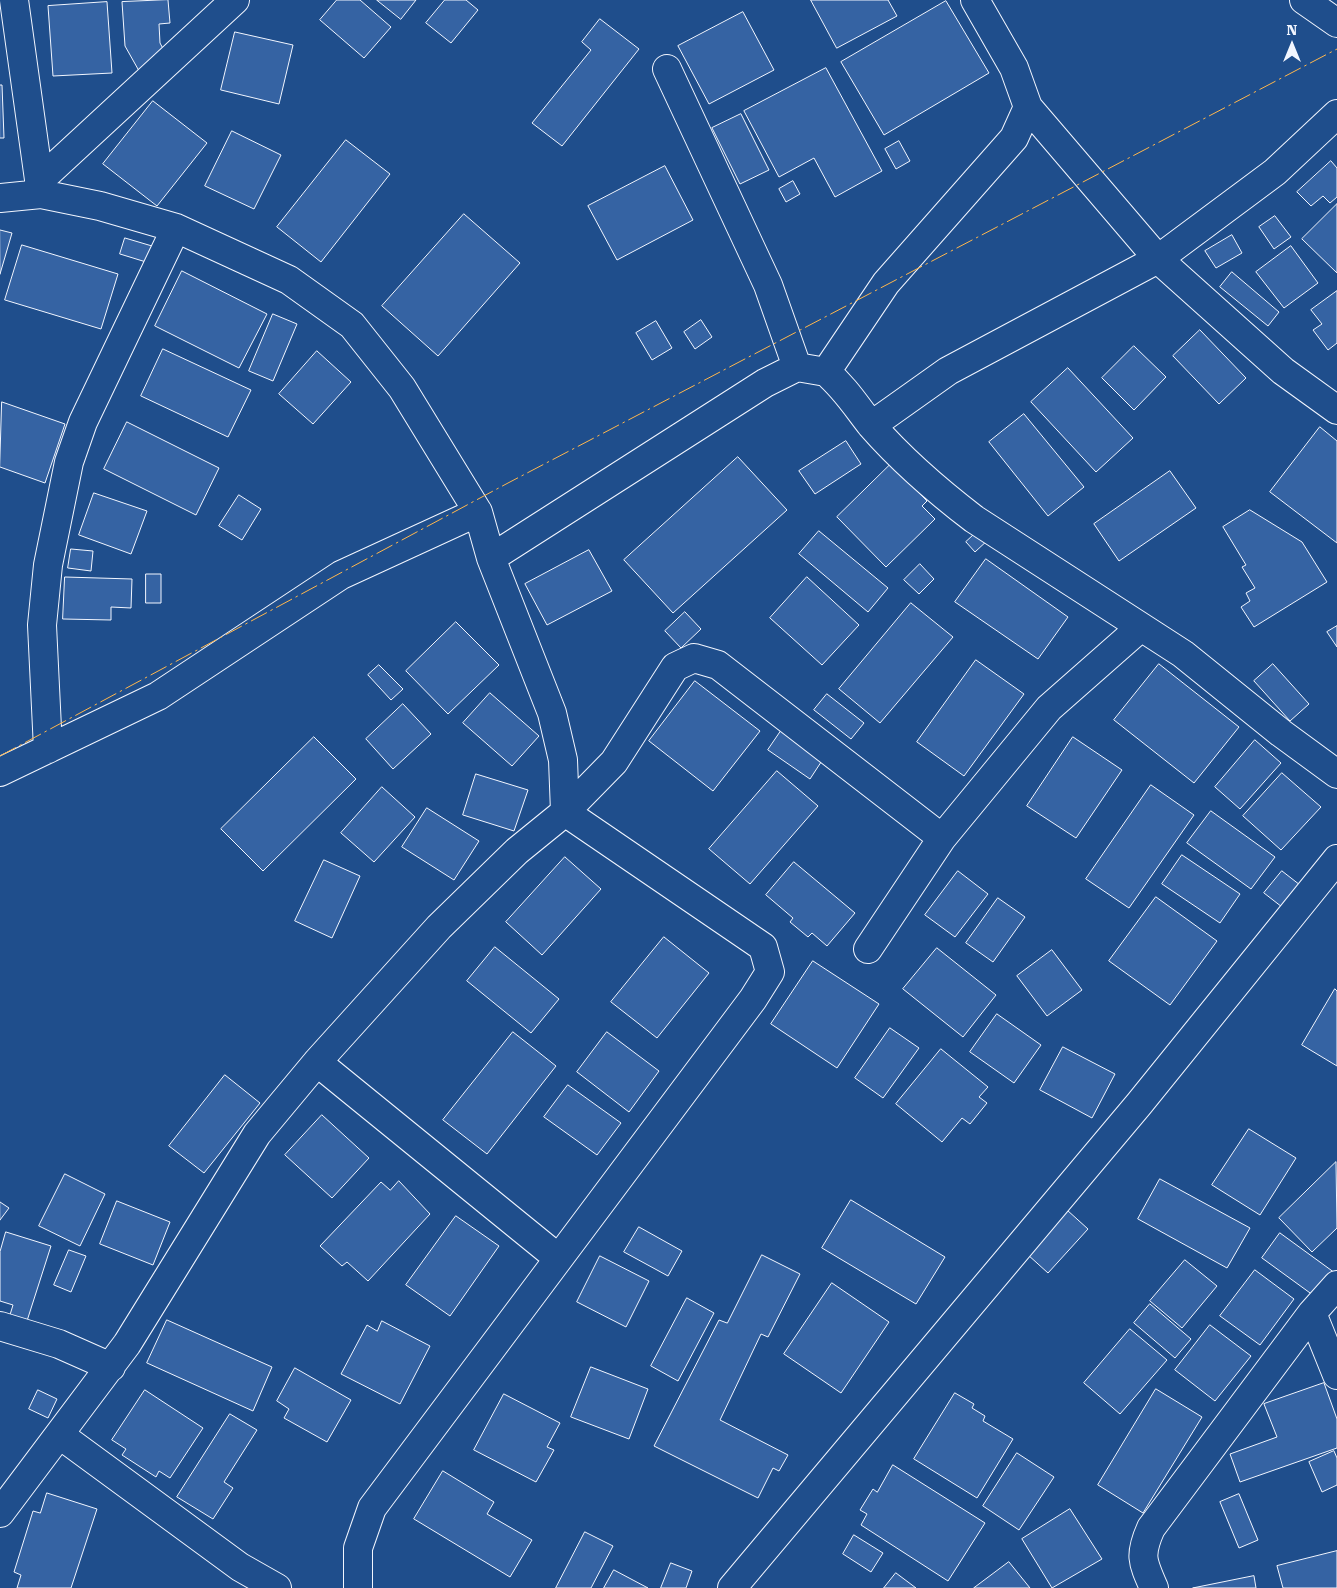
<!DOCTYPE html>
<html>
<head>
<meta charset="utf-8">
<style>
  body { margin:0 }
  #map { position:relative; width:1337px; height:1588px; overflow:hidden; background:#1f4e8c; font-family:"Roboto Serif",serif }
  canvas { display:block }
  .north { position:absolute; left:1267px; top:20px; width:50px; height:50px; -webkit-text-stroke:4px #1f4e8c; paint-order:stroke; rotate:0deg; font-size:14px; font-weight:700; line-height:20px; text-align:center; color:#f2f6ff }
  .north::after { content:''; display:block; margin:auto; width:18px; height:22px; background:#f2f6ff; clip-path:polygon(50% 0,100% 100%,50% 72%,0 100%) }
</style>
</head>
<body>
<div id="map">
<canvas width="1337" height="1588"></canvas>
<div class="north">N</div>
</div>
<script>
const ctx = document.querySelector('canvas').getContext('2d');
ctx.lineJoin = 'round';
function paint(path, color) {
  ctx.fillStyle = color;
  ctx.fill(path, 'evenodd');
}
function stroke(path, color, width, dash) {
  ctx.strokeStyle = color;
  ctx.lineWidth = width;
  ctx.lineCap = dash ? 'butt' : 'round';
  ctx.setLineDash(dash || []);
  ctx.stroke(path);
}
const building = new Path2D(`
  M168,0L170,23L159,24L160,43L167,56L143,78L125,46L122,2Z
  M337,0H360L391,27L364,58L320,20Z
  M377,0H416L401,19Z
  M445,0H466L478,10L451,43L426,23Z
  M811,0H888L897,16L837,48Z
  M946,1L989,73L884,135L841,62Z
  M107,2L112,73L53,76L48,6Z
  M743,12L774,70L709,104L678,46Z
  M600,19L639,49L562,146L532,123L591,50L582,42Z
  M235,32L293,45L279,104L221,90Z
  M826,68L882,171L835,197L814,158L779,177L744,111Z
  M0,85H2L4,138H0Z
  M153,101L207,143L157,206L103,164Z
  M741,114L769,170L740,184L712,128Z
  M232,131L281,155L254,209L205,186Z
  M346,140L390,174L321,262L277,227Z
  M899,141L910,161L896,169L885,149Z
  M1331,161L1337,168V197L1330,203L1323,196L1311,206L1297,192Z
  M665,166L693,220L617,260L588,206Z
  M793,181L800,194L786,202L779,189Z
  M1337,204V273L1302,239Z
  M464,214L520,263L438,356L382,306Z
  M1275,216L1291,237L1274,249L1259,227Z
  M0,230L12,233L0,274Z
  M1232,235L1242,253L1216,268L1205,251Z
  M125,238L152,246L146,262L120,254Z
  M22,245L118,274L101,329L5,300Z
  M1291,246L1318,283L1284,308L1256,272Z
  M182,271L267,314L239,368L155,326Z
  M1232,272L1279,312L1268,326L1220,287Z
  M1337,291V343L1328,350L1313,330L1322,324L1311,310Z
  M273,314L297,324L273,381L249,371Z
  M701,320L712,337L695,349L684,332Z
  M656,321L672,348L652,360L636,333Z
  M1200,330L1246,378L1219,404L1173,356Z
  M1134,346L1166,377L1134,410L1102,378Z
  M163,349L251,390L228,437L141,396Z
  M317,351L351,382L313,424L279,394Z
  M1068,368L1133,438L1096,472L1031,402Z
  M2,402L65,424L45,483L0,467Z
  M1024,414L1084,487L1048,516L989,442Z
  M127,422L219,468L196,515L104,469Z
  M1320,427L1337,441V543L1270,492Z
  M846,441L861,464L815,494L799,471Z
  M738,457L787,510L673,613L624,560Z
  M891,464L927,501L922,506L935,519L886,567L837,517Z
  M1170,471L1196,508L1119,561L1094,524Z
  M94,493L147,511L131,554L79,535Z
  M239,495L261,509L242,540L219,526Z
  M1250,510L1302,542L1327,582L1254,627L1241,607L1250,601L1246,593L1255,588L1242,567L1246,565L1223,527Z
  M980,529L990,538L975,552L966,542Z
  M819,531L888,588L868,612L799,554Z
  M71,549L93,551L91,571L68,568Z
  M589,550L612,591L547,625L525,584Z
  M986,559L1068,617L1038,659L955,602Z
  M920,564L934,579L919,594L904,580Z
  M146,574H161V603H146Z
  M65,577L132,579L131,608L111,607V620L63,619Z
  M807,577L859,625L822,665L770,618Z
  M911,603L953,637L880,723L839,689Z
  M685,612L701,629L681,648L665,631Z
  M456,622L499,665L448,714L406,671Z
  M1337,626V647L1327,632Z
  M976,660L1024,694L964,776L917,742Z
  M1159,664L1239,727L1194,783L1114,720Z
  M1273,664L1309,704L1290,721L1254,681Z
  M379,665L403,689L391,700L368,675Z
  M695,681L760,731L713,791L649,741Z
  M490,693L539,736L512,766L463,723Z
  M827,694L864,723L851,739L814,710Z
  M403,704L431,734L393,769L366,739Z
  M785,725L827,753L810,779L768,750Z
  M314,737L356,779L263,871L221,829Z
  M1073,737L1122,770L1076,838L1027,806Z
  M1255,740L1281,763L1240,809L1215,787Z
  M777,771L818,806L750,884L709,849Z
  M1282,773L1321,807L1281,850L1243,816Z
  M476,774L528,790L514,831L463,815Z
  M1151,785L1194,815L1129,908L1086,879Z
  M382,787L415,817L374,862L341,833Z
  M427,808L479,841L454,880L402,847Z
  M1211,811L1275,857L1251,889L1187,843Z
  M1182,855L1240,894L1220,923L1162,884Z
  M565,857L601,889L542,955L506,922Z
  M324,860L360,876L332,938L295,921Z
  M794,862L855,913L827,946L812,933L808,937L790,922L793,918L766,895Z
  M958,871L988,894L955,937L925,915Z
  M1282,871L1300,885L1282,907L1264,893Z
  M1156,897L1217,941L1170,1005L1109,961Z
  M998,898L1025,917L993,962L966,943Z
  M664,937L709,973L657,1038L611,1002Z
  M495,947L559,999L531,1033L467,981Z
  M937,948L996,995L963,1037L903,989Z
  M1052,950L1082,990L1047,1016L1017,976Z
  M813,961L879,1004L837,1068L771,1024Z
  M1335,989L1337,991V1066L1302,1045Z
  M997,1014L1041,1045L1014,1083L970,1052Z
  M890,1028L919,1048L883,1098L855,1078Z
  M513,1032L556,1066L487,1154L443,1120Z
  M607,1032L659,1071L629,1112L577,1072Z
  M1063,1047L1115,1074L1092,1118L1040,1090Z
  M941,1049L988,1087L979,1097L987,1103L970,1124L962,1118L942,1142L896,1104Z
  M225,1075L260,1103L204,1173L169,1146Z
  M568,1085L621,1123L597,1155L544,1117Z
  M322,1115L369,1158L332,1198L285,1155Z
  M1249,1129L1296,1158L1260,1215L1212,1185Z
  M1336,1162L1337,1228L1312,1252L1279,1218Z
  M65,1174L105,1194L80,1246L39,1226Z
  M1160,1179L1250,1228L1227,1268L1138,1219Z
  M399,1181L430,1214L368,1281L347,1262L342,1266L320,1246L381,1182L390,1190Z
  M851,1200L945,1257L916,1304L822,1248Z
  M117,1201L170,1222L153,1265L100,1244Z
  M0,1202L9,1208L0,1220Z
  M1067,1210L1088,1229L1048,1273L1027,1254Z
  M456,1216L499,1246L450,1316L406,1285Z
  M639,1227L682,1251L668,1276L624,1252Z
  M6,1232L51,1246L26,1324L9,1318L13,1305L0,1301V1252Z
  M1280,1233L1335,1273L1317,1298L1262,1258Z
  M69,1250L86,1256L71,1292L54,1285Z
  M762,1255L800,1274L768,1337L761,1334L720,1420L788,1455L779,1471L773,1468L758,1498L654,1446L719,1320L727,1323Z
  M600,1256L649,1281L626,1327L577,1302Z
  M1185,1260L1217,1286L1182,1328L1150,1301Z
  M1255,1270L1294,1299L1260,1345L1220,1316Z
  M832,1283L889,1322L841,1393L784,1354Z
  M687,1298L714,1313L678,1381L651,1366Z
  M1150,1304L1191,1339L1175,1358L1134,1323Z
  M167,1320L272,1367L253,1411L147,1363Z
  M382,1321L430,1346L400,1404L341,1374L367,1325L377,1331Z
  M1210,1325L1251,1356L1215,1401L1175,1370Z
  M1130,1329L1167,1360L1120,1414L1084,1383Z
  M591,1367L648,1389L629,1439L571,1417Z
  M295,1368L351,1400L327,1442L284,1418L289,1409L277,1401Z
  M1324,1383L1337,1419V1448L1240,1482L1230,1454L1277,1437L1264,1404Z
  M1156,1389L1202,1417L1143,1513L1098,1485Z
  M38,1390L57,1399L48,1418L29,1409Z
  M145,1390L203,1428L170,1478L159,1471L156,1477L122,1455L126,1449L112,1440Z
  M955,1393L974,1404L972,1408L985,1416L983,1421L1013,1439L977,1498L914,1459Z
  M504,1394L560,1423L547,1447L554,1450L536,1482L474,1450Z
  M230,1414L257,1430L224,1482L233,1488L213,1519L177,1497Z
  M1334,1451L1337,1458V1485L1322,1492L1309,1462Z
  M1017,1453L1054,1477L1019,1530L983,1506Z
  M893,1465L985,1523L948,1581L861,1525L867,1514L860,1510L873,1489L877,1492Z
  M443,1471L494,1502L487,1514L532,1540L510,1577L414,1519Z
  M47,1493L97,1509L71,1588H17L21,1575L14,1572L33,1511L40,1513Z
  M1239,1494L1258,1540L1239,1548L1220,1502Z
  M1070,1509L1102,1559L1052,1588L1022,1539Z
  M585,1532L613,1546L591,1588H556Z
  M854,1535L883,1553L871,1572L843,1554Z
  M1337,1551V1588H1283L1277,1566Z
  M1009,1562L1030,1588H974Z
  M671,1563L692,1571L686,1588H661Z
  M614,1570L648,1588H604Z
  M896,1573L916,1588H884Z
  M1254,1576L1256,1588H1193Z`);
paint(building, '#3563a3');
stroke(building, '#f2f6ff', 1);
const minor = new Path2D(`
  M14,0L41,194
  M975,0L1014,68L1028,107L1158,259L1283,371L1337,410
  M1304,0L1337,23
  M667,69L768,285L797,367
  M39,181L235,0
  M0,198L41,194L100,206L176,228L289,280L352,325L402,388L478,512L491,558L552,713L563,760L565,812L763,947L770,972L753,999L372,1508L358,1548V1588
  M826,372C845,388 856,406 871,425C899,457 940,493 974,519L1183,654L1281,733L1337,774
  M872,425L948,371L1158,259L1275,172L1337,114
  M491,558L765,383L797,367L826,372L886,283L1014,138L1028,107
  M48,749L42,625L48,565L69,462L83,422L176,228
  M0,772L158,696L341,575L478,512
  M868,949L942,838L1049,708L1141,627
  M317,1062L558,1258
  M1312,1313L1337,1375
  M0,1326L59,1344L111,1367
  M60,1435L240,1567L277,1588
  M0,1513L127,1344L257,1134L317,1062L439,927L517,851L565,812L614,762L675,667L694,658L718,665L942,838
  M732,1588L1139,1104L1337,859
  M1154,1588C1142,1561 1139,1555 1151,1528L1312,1313L1337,1285`);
stroke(minor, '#f2f6ff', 30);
stroke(minor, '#1f4e8c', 28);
stroke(new Path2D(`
  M0,756L508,483L1337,49`), '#ffb74d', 1, [18, 4, 2.5, 4]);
</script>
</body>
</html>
